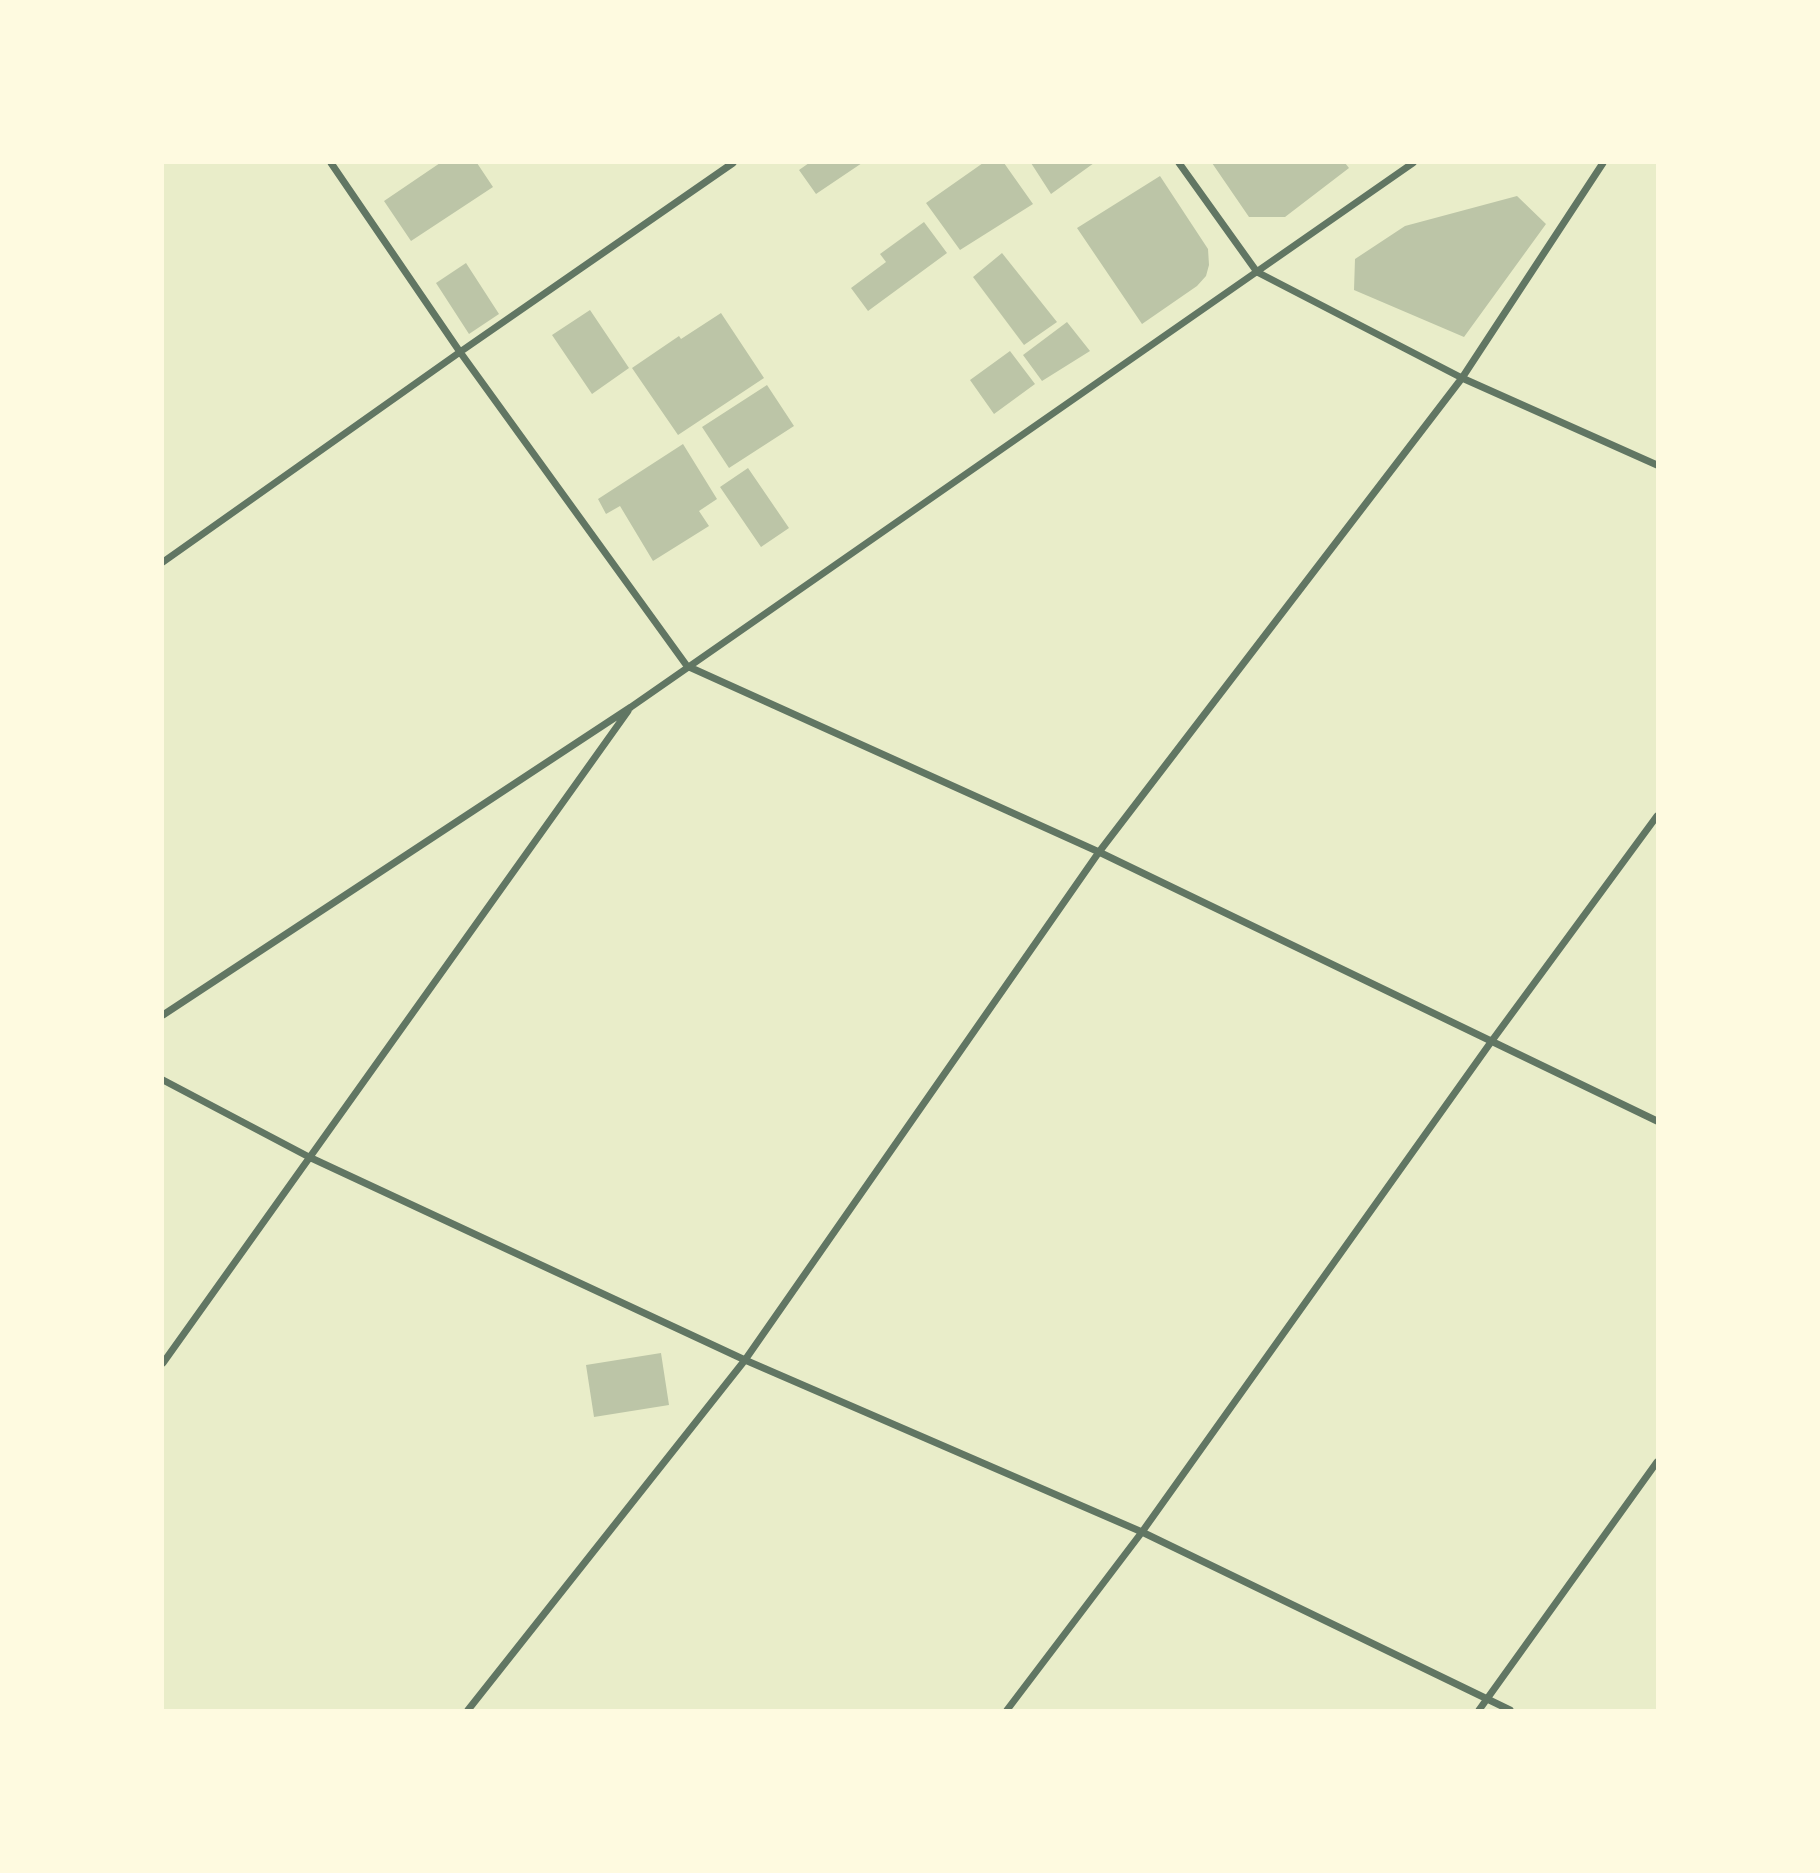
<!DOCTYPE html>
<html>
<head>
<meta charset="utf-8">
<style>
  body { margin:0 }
  #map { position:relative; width:1820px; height:1873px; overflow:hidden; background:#e9edc9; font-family:"Public Sans",sans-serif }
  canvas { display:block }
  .frame { position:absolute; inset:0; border:164px solid #fefae0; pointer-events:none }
</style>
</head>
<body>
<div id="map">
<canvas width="1820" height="1873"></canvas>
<div class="frame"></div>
</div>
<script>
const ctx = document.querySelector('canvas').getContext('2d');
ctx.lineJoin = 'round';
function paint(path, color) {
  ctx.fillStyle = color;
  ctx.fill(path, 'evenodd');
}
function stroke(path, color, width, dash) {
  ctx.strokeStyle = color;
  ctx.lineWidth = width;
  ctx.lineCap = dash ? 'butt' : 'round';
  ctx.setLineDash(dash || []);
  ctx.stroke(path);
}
paint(new Path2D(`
  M440,163H477L493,187L411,241L384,201Z
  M809,163H862L816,194L799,170Z
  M983,163H1004L1033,204L960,250L926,203Z
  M1031,163H1094L1051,194Z
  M1212,163H1345L1349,168L1285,217H1249Z
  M1160,176L1208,249L1209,265L1206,276L1197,286L1142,324L1077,228Z
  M1517,196L1546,224L1464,337L1354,290L1355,259L1405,226Z
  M924,222L947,253L868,311L851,288L886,262L880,254Z
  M1002,253L1057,322L1024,345L973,277Z
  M466,263L499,314L469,334L436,283Z
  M590,310L629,368L592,394L552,335Z
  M721,313L764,378L678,435L632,368L679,336L681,339Z
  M1067,322L1090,351L1042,381L1023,355Z
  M1010,351L1035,384L994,414L970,380Z
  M767,385L794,426L729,468L702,427Z
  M683,444L717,499L699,511L709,526L653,561L620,506L606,514L598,499Z
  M748,468L789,528L761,547L720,487Z
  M661,1353L669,1405L594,1417L586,1365Z`), '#bcc5a7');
stroke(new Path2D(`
  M331,163L460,352L687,666L1099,852L1657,1121
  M1179,163L1257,272L1462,378L1657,465
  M163,562L460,352L733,163
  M163,1015L631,707L1413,163
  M163,1080L309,1157L745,1360L1142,1532L1510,1710
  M163,1363L628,711
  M468,1710L745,1360L1099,852L1462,378L1603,163
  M1007,1710L1142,1532L1491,1042L1657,816
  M1479,1710L1657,1462`), '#617663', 7);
</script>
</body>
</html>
